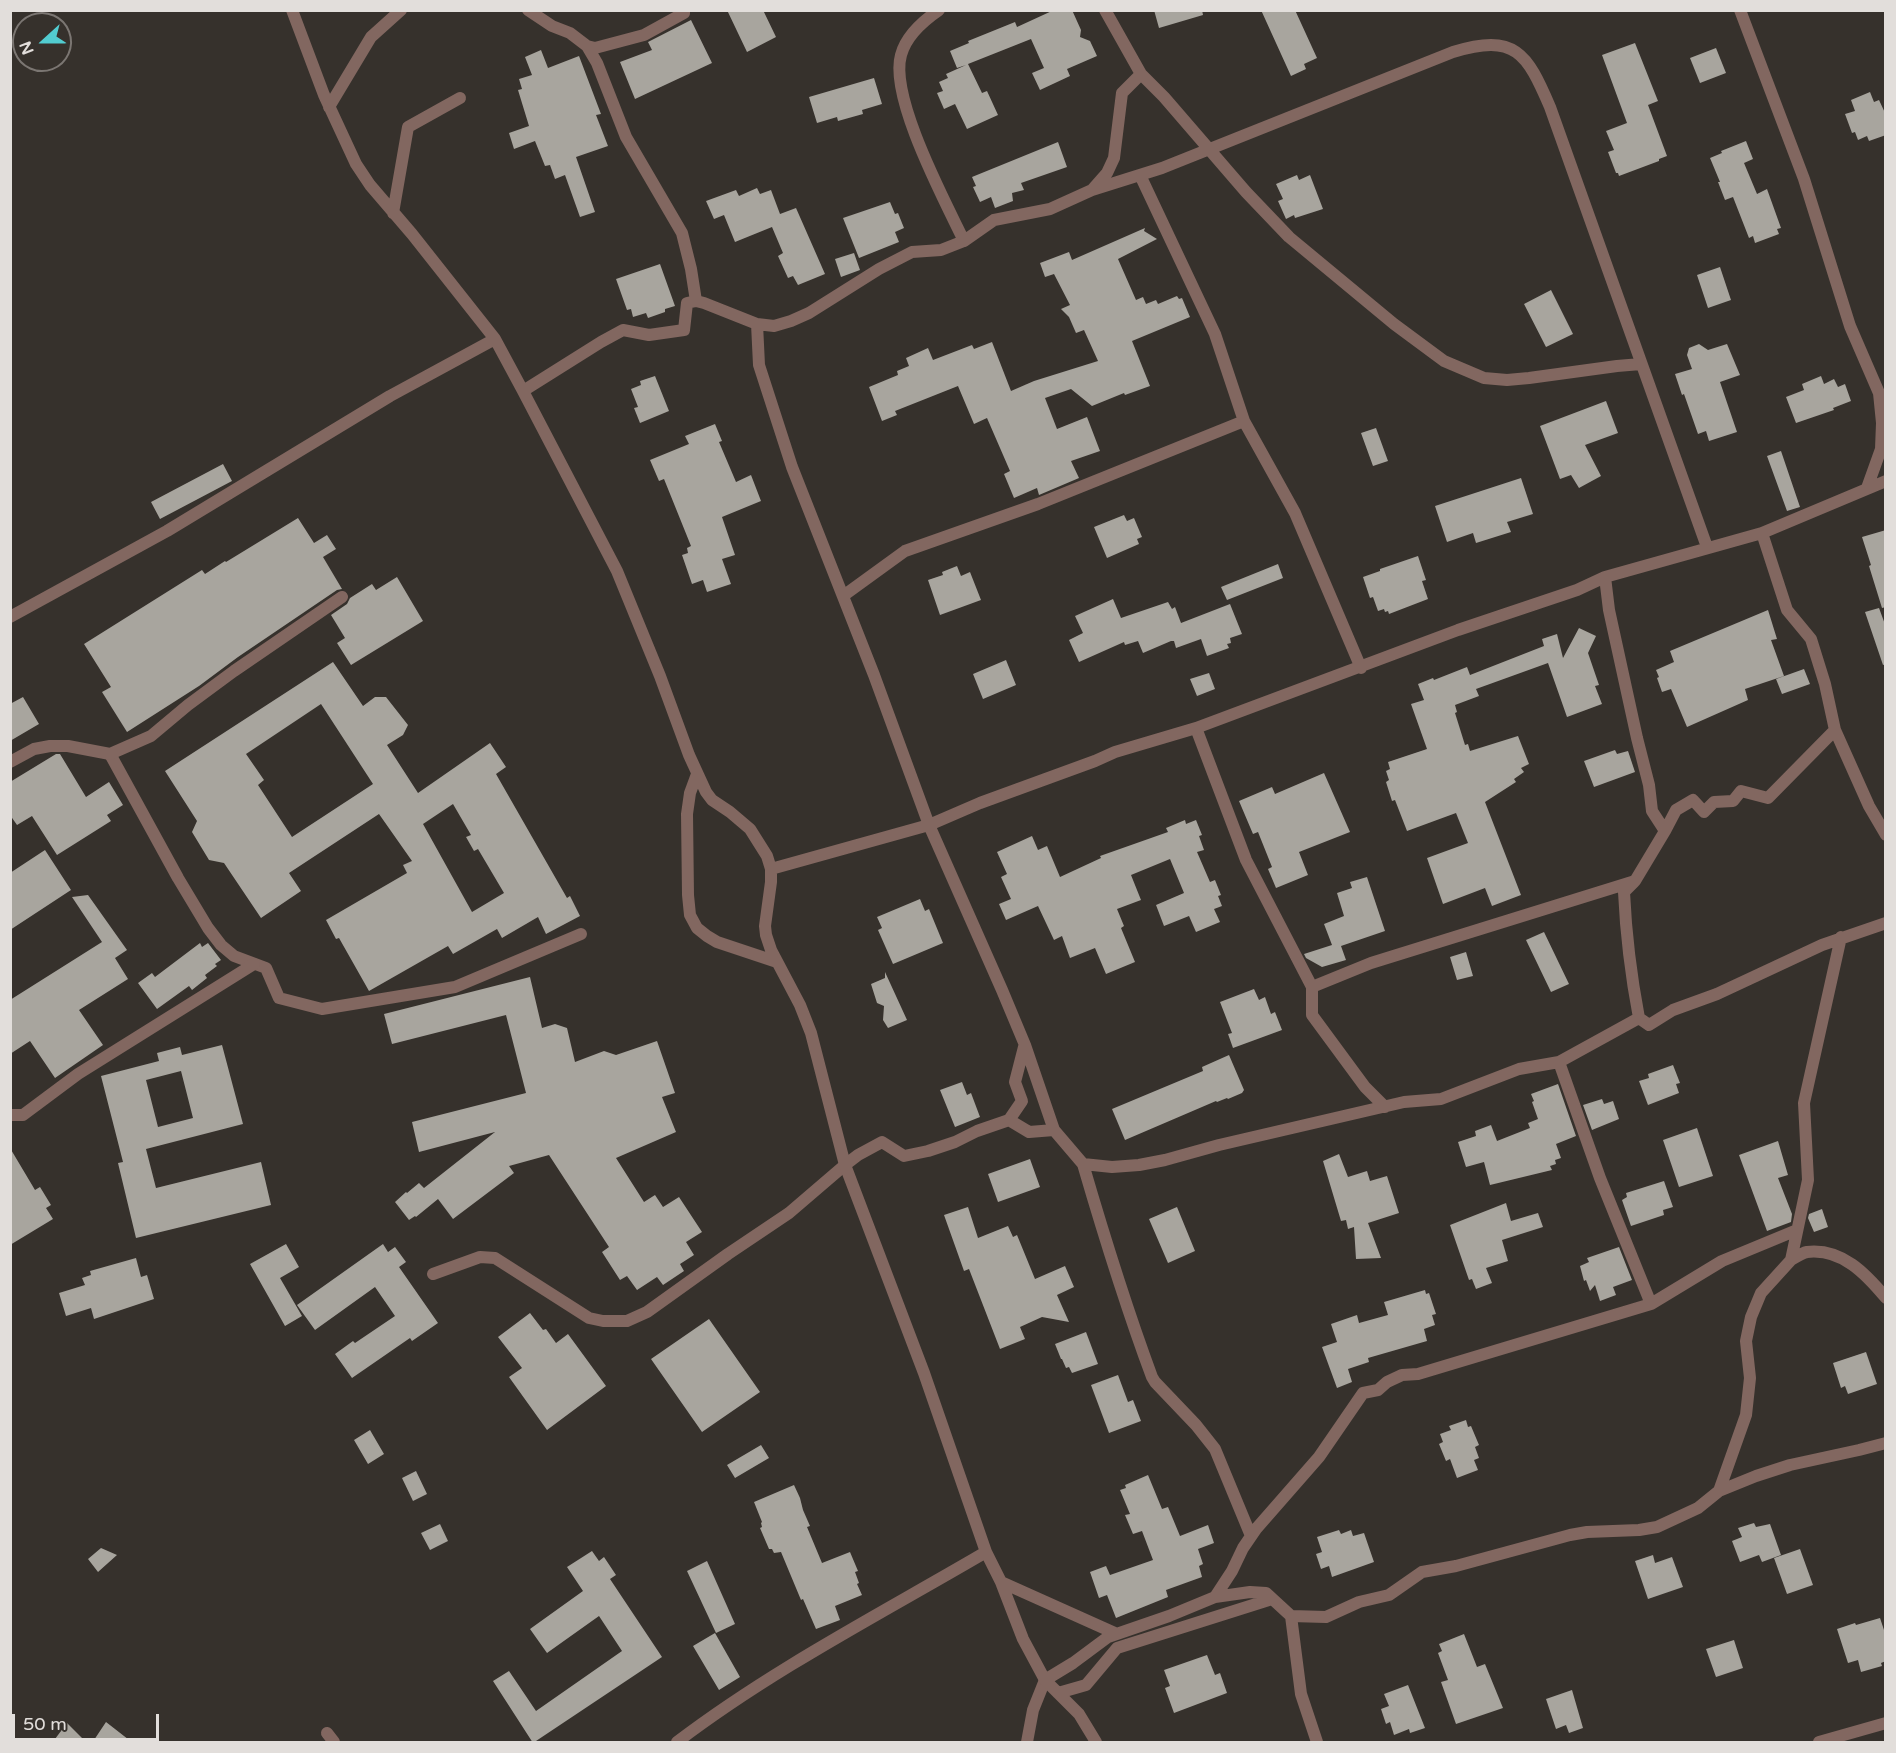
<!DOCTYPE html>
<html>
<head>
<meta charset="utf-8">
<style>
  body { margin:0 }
  #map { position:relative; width:1896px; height:1753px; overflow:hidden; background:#36312c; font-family:"Varela Round",sans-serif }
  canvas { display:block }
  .frame { position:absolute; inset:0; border:12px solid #e2dedb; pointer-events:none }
  .north { position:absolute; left:12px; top:12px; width:60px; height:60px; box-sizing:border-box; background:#36312c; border:2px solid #7b7672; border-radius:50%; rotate:249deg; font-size:16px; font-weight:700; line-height:24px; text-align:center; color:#e2dedb }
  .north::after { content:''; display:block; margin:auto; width:21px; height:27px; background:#52ccd0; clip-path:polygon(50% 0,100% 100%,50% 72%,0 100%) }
  .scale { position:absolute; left:12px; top:1714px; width:147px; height:27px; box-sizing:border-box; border:3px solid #e2dedb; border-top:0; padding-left:8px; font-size:18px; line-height:21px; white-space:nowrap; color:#e2dedb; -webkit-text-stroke:4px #36312c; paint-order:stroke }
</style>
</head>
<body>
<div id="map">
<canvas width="1896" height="1753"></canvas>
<div class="frame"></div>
<div class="north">N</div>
<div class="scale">50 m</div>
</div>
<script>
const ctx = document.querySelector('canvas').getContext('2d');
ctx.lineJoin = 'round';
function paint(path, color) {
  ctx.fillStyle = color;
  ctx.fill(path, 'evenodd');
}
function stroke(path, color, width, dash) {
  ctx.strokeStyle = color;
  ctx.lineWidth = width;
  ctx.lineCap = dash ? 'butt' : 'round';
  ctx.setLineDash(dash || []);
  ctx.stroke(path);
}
paint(new Path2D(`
  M727,10H763L776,37L747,52Z
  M1054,10H1072L1081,30L1080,37L1090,41L1097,56L1067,69L1070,76L1040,90L1032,73L1044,68L1031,39L968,64L982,93L987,91L998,115L967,129L955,104L944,109L937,93L943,91L939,82L948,78L946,74L966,65L957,68L950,51L969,43L968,41L1015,22L1017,27Z
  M1154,10H1202L1203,15L1159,28Z
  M1261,10H1295L1317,58L1304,64L1306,69L1291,76Z
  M691,20L712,63L635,99L620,62L652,50L648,42Z
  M1635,43L1658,101L1648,105L1667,156L1659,159V161L1619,176L1618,173H1616L1608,152L1614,150L1606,131L1627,123L1602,55Z
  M1716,48L1726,73L1700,83L1690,58Z
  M541,50L548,68L579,56L601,114L596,115L608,146L576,157L595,212L580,217L565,175L555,179L550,165L545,166L535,141L514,149L509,133L529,126L518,90L522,89L519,79L532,75L525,57Z
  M874,78L882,104L862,110L863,114L838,121L837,117L817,123L809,97Z
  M1870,92L1874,102L1879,100L1886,115V135L1869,141L1867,136L1858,140L1855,132L1852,133L1845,114L1855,111L1851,100Z
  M1746,141L1753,159L1744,163L1757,194L1767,189L1781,228L1777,229L1779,234L1755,243L1753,236L1749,238L1733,197L1725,200L1718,182H1720L1710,158L1722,153L1721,151Z
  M1058,142L1067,167L1021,183L1024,190L1012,193L1013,201L995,208L991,197L980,202L973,187L976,186L972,177Z
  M1297,175L1299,180L1310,175L1323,209L1295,218L1294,215L1286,219L1278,201L1283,199L1276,184Z
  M757,188L760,194L771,190L780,214L796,208L825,274L798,285L793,276L788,278L778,256L783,253L772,227L735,242L724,215L714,219L706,201L736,190L739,196Z
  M890,202L895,214L898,213L904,228L895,232L899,242L859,258L843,218Z
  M1145,228L1144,231L1157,239L1118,259L1136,300L1143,297L1146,304L1156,300L1158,304L1177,296L1179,299L1182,298L1190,317L1132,341L1150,386L1125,395L1124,393L1092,406L1071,389L1045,398L1057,429L1087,417L1100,451L1071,461L1079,478L1039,495L1037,488L1014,498L1004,474L1010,471L987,418L974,424L958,386L895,411L897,415L882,421L869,387L898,375L897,371L909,366L906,358L928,348L933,360L972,345L974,349L992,342L1011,391L1034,381L1098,361L1084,330L1076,333L1069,317L1061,309L1070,305L1054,274L1045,277L1040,263L1069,252L1072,260Z
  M854,253L860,270L841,277L835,259Z
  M660,264L675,306L665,309V312L648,318L646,313L633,317L631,309L627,310L616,279Z
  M1720,267L1731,300L1708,308L1697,275Z
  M1551,290L1573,334L1546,347L1524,304Z
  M1699,344L1708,350L1727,344L1740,375L1720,382L1737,432L1709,441L1706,431L1698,434L1684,394L1682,395L1675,374L1692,369L1687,355L1689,348Z
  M655,376L669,411L640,423L634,408L638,407L631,389L641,385L640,381Z
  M1821,376L1824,384L1834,379L1838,387L1845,384L1851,401L1833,408L1834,410L1796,423L1786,397L1804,390L1802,384Z
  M1606,401L1618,433L1585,445L1601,476L1579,488L1571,475L1560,479L1540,426Z
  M715,424L722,441L719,442L736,482L751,475L761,501L722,517L735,555L722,559L731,584L707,592L703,580L692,584L682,555L688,553L687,548L691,546L664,479L659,481L650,460L689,444L685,436Z
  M1376,428L1388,461L1373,466L1361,433Z
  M1781,451L1800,507L1787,511L1767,456Z
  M223,464L232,481L160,519L151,502Z
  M1521,478L1533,514L1507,522L1511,532L1476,543L1473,533L1447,542L1435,506Z
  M1124,515L1127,521L1134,518L1142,537L1137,539L1139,544L1107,558L1094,527Z
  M298,518L314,543L327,535L336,549L323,557L342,589L337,590L238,657L199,686L127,732L102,692L111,687L84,644L202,570L205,574L225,561L226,562Z
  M1886,530V607L1882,608L1869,566L1871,565L1862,537Z
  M1418,556L1426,580L1422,581L1428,599L1389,614L1388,611L1385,612L1384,609L1378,611L1373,597L1370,598L1363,577L1380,571V569Z
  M1278,564L1283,578L1227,600L1221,587Z
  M957,566L961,576L970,572L981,600L940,615L928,580L943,575L942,572Z
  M397,577L423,621L351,665L337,643L345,638L331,615L347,604L350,598L372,584L376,590Z
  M1113,599L1121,618L1168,602L1172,609L1175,607L1181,623L1230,604L1242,634L1230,638L1231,643L1227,644L1229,648L1207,656L1201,639L1176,648L1174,641H1171L1143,653L1138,641L1125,645L1124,642L1079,662L1069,640L1083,633L1075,616Z
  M1879,608L1886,627V664L1883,665L1865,612Z
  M1768,610L1777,639L1771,640L1784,676L1745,689L1748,700L1687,727L1671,689L1662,692L1657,678L1659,677L1656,670L1674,662L1670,651Z
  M1579,628L1596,636L1588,653L1599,685L1595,686L1602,704L1567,717L1548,663L1476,689L1479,696L1455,705L1457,712L1455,713L1465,745L1468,744L1470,751L1518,736L1529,764L1521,768L1524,772L1514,779L1516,782L1485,802L1521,895L1492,906L1485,888L1443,904L1427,858L1468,843L1456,813L1407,831L1395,800L1392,801L1386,782L1389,780L1386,771L1390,769L1388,762L1427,749L1411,704L1424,700L1418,684L1433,678L1434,680L1467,667L1470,675L1544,646L1542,639L1557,634L1563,658Z
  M1006,660L1016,685L983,699L973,674Z
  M333,662L363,706L375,697H386L408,725L403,735L387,745L418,793L490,743L506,767L496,774L567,898L570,896L580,916L546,934L538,917L502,938L497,929L453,954L448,946L369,991L339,938L336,939L326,920L407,873L403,865L412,861L379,814L289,873L301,891L261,918L224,863L209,860L192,832L197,821L165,771ZM321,704L373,784L292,837L258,785L264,780L246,754ZM453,804L471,835L466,837L474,851L478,849L504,893L472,912L423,824Z
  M1804,669L1810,684L1782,694L1776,679Z
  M1209,673L1215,689L1197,696L1190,679Z
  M23,697L39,724L10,741V704Z
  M1615,750L1617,754L1628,751L1635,772L1594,787L1584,761Z
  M56,754H60L86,797L109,782L123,805L107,815L111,821L57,855L32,816L17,825L10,815V782Z
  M1324,773L1350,832L1299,852L1308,875L1276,888L1268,869L1272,867L1258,832L1253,834L1239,801L1272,787L1275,794Z
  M1185,820L1186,824L1196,820L1202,835L1199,836L1204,850L1197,852L1210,882L1215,880L1221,895L1218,896L1222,906L1214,909L1220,922L1196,932L1189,916L1164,926L1156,905L1184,893L1170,859L1131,875L1141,900L1117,909L1124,926L1121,928L1135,962L1106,974L1095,948L1070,958L1062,936L1054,940L1038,906L1006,920L999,904L1011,899L1001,877L1007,874L997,852L1032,836L1038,850L1047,846L1060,877L1101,858L1100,856L1168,832L1166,828Z
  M45,850L71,890L10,930V873Z
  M1367,877L1385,931L1341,946L1346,960L1322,967L1306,958L1304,954L1332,945L1324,924L1344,916L1337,893L1352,888L1350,882Z
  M88,895L127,950L115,958L128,979L79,1010L103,1045L55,1078L30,1041L10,1054V1000L102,942L72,897Z
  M920,899L925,911L929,909L943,943L893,964L878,930L882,928L877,917Z
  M1544,932L1569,984L1551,992L1526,940Z
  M200,943L202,947L208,943L221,960L215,964L217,966L205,975L207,978L192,990L189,986L157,1009L138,983L152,973L155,977Z
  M1466,952L1473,976L1457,980L1450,957Z
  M885,972L907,1020L888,1028L883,1020L884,1006L877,1003L871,984L885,978Z
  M530,977L542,1028L555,1024L567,1028L575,1062L604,1051L616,1055L657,1041L675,1093L662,1097L676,1132L616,1158L644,1202L655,1195L663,1207L679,1197L702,1232L686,1242L694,1255L680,1264L684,1271L663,1285L657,1277L637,1290L627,1276L620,1280L602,1252L609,1247L549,1155L509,1166L514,1173L453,1219L438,1199L416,1217L415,1216L409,1220L395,1202L406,1192L407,1193L419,1183L424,1188L495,1132L419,1152L412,1122L526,1093L506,1015L392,1044L384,1014Z
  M1254,989L1259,1000L1265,997L1271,1014L1275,1012L1282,1030L1233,1048L1228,1034L1232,1033L1220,1002Z
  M222,1045L243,1124L146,1149L156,1188L261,1162L271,1205L136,1238L118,1163L123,1162L101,1076L159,1061L157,1053L180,1047L182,1055ZM181,1071L193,1118L158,1127L146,1080Z
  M1229,1055L1244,1090L1242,1093L1228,1099L1227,1098L1217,1102L1216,1101L1125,1140L1112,1109L1203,1071L1202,1067Z
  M1673,1065L1680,1083L1676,1084L1679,1093L1648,1105L1639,1081L1649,1078L1648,1074Z
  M962,1082L967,1095L971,1093L980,1117L955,1127L940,1090Z
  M1558,1084L1576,1136L1556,1144L1561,1158L1555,1160L1556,1164L1550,1166L1552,1170L1490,1185L1484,1162L1466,1167L1458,1142L1476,1136L1475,1131L1491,1125L1497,1141L1530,1128L1528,1123L1538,1119L1532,1102L1534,1101L1531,1094Z
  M1602,1099L1604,1104L1613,1101L1619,1119L1592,1130L1583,1105Z
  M1697,1128L1713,1176L1679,1187L1663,1140Z
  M1778,1141L1788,1175L1778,1178L1792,1214L1791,1222L1767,1231L1739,1155Z
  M10,1148L35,1190L40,1187L51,1205L46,1208L53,1219L10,1245Z
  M1339,1154L1348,1177L1367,1171L1370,1181L1387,1176L1399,1213L1368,1223L1381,1258L1356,1259L1354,1227L1348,1229L1346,1220L1341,1221L1323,1161Z
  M1030,1159L1040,1187L998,1202L988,1174Z
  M1664,1181L1673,1207L1663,1210L1664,1215L1631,1226L1622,1200L1627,1197L1626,1193Z
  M1506,1203L1511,1221L1538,1213L1543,1227L1502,1240L1508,1261L1486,1268L1492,1283L1476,1289L1472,1279L1469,1280L1450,1225Z
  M968,1207L978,1238L1008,1226L1013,1237L1017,1235L1035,1279L1065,1266L1074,1287L1057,1295L1069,1322L1042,1317L1020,1327L1025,1339L1000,1349L969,1269L964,1271L944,1215Z
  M1177,1207L1195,1251L1168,1263L1149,1219Z
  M1822,1209L1828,1227L1814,1232L1808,1218L1809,1214Z
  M286,1244L299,1267L280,1278L302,1316L285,1326L250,1264Z
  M383,1244L388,1252L395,1247L406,1262L399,1267L438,1323L412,1341L410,1338L352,1378L335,1354L353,1341L355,1343L395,1316L375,1287L315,1330L297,1305Z
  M1619,1247L1632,1280L1613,1287L1616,1295L1600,1301L1595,1285L1590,1291L1586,1280L1584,1281L1580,1266L1589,1262L1587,1258Z
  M136,1258L141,1277L147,1275L154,1299L94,1319L91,1308L66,1316L59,1293L85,1285L82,1278L91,1275L90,1271Z
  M1425,1290L1426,1294L1429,1293L1436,1314L1432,1315L1435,1325L1424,1329L1427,1341L1368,1358L1369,1362L1348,1369L1352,1382L1337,1388L1322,1347L1337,1342L1331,1324L1357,1315L1359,1323L1388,1315L1384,1302Z
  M530,1313L543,1330L546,1329L556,1343L568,1334L606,1386L547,1430L509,1377L522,1368L498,1337Z
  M709,1319L760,1392L702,1432L651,1359Z
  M1086,1332L1098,1364L1072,1373L1069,1367L1066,1368L1062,1359H1061L1055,1344Z
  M1866,1352L1877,1384L1848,1394L1845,1386L1841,1388L1833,1363Z
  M1118,1375L1128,1402L1133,1400L1141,1421L1109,1433L1091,1385Z
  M1466,1420L1468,1427L1471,1426L1479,1445L1475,1447L1479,1458L1474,1460L1478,1470L1457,1478L1450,1459L1446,1461L1439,1444L1443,1442L1440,1434L1451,1430L1449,1426Z
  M370,1430L384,1454L368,1464L354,1440Z
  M761,1445L769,1458L735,1478L727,1465Z
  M416,1471L427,1494L413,1501L402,1478Z
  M1148,1475L1162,1509L1168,1507L1180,1536L1208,1525L1214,1543L1198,1549L1203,1564L1199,1566L1202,1577L1166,1590L1168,1597L1116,1618L1107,1595L1099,1598L1090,1572L1106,1566L1110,1575L1153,1560L1142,1531L1133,1534L1125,1515L1130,1514L1120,1490L1126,1488L1125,1485Z
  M794,1485L800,1498L803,1510L810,1526L807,1527L822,1563L850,1552L858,1571L855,1572L859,1583L857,1584L862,1595L835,1606L840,1620L816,1629L803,1599L801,1600L781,1552L774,1553L772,1549H769L760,1528L762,1527L761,1523L762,1522L754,1502Z
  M1754,1523L1756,1527L1770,1524L1781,1555L1762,1562L1759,1555L1740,1562L1732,1541L1742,1537L1738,1528Z
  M440,1524L448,1541L430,1550L421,1533Z
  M1339,1530L1341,1534L1351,1530L1353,1536L1364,1533L1374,1562L1332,1577L1329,1566L1321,1569L1316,1554L1322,1552L1317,1537Z
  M101,1548L117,1555L98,1572L88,1559Z
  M1800,1549L1813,1585L1787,1594L1774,1558Z
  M592,1551L599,1561L604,1557L616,1575L610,1579L662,1657L533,1743L493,1681L509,1671L536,1711L622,1651L599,1616L547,1653L530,1629L583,1591L567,1567Z
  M1653,1555L1655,1563L1672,1557L1683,1587L1648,1599L1635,1561Z
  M707,1561L735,1624L716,1633L687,1571Z
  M1880,1618L1886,1636V1661L1881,1663L1882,1666L1861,1672L1858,1660L1848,1663L1837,1629L1855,1623L1856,1625Z
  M715,1633L740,1677L719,1690L693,1646Z
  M1464,1634L1477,1667L1485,1664L1503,1708L1456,1724L1441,1682L1448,1680L1438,1653L1442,1651L1439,1644Z
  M1734,1640L1743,1668L1716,1677L1706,1649Z
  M1207,1655L1215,1675L1220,1673L1227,1693L1174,1713L1165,1688L1170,1686L1164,1670Z
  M1408,1685L1425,1728L1410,1733L1409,1729L1394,1735L1390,1722L1386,1724L1381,1709L1389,1706L1384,1694Z
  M1572,1690L1583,1728L1569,1733L1566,1725L1556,1729L1546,1699Z
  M106,1722L133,1743H92Z
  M67,1723L87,1743H52Z`), '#a8a59e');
stroke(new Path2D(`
  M110,754L178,878L208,928L221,945L234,956L266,968L279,998L322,1009L455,987L581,934
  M433,1274L480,1257L495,1258L589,1318L603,1321H627L647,1312L728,1254L789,1213L845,1165
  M1027,1742L1033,1710L1045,1680`), '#826760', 12);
stroke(new Path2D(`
  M292,10L324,95L356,164L370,185L412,234L495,339L523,391L617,571L660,676L689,755L706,792L712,800L730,812L750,829L767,856L771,869V882L765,926L766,935L771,950L800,1005L811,1033L845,1165L924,1373L986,1552L1001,1582L1023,1639L1045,1680L1079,1714L1096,1742
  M528,10L552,26L570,33L587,46L595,48L644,35L684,13V10
  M939,10C923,21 906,36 901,55C889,97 945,201 964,241
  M1740,10L1804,179L1850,326L1879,393L1882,423L1881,449L1867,488
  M587,46L597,63L626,137L682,233L691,269L696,301
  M1141,74L1164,97L1246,192L1289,237L1394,324L1444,361L1484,378L1507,380L1529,378L1617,366L1641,364
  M329,107L371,37L401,10
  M1140,175L1215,334L1244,421L1295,513L1361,668
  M1092,190L1162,168L1453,52C1515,33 1527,53 1550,107L1707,547
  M393,213L408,127L460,98
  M757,324L759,365L792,467L874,675L929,825L1002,990L1025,1045L1054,1130
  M523,391L601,342L623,330L649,335L684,330L687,303L696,301L704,303L757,324L774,326L791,321L809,313L879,269L912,252L941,250L964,241L994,220L1050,209L1092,190L1107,173L1114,158L1122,93L1141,74L1105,10
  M1762,533L1787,610L1811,639L1825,684L1835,730L1869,806L1886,835
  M843,596L905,551L1038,504L1244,421
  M10,617L167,531L390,396L495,339
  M1196,728L1246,860L1312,987V1015L1365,1087L1385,1107
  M10,762L34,749L50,746H68L110,754L151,736L188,705L234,671L342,597
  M697,774L690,793L687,814L688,895L690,915L697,928L707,936L717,942L777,962
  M1665,831L1676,810L1693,800L1704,812L1714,802L1733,801L1741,791L1768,798L1835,730
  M771,869L929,825L980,803L1095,761L1115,752L1196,728L1458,630L1577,590L1605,577L1762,533L1886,481
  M1634,882L1624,892C1626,935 1631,976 1639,1018
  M1312,987L1371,963L1635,881L1665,831L1652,811L1649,785L1637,738L1609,610L1605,577
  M1559,1062L1600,1178L1651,1304
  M10,1115H23L78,1074L254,964
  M1009,1120L1022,1101L1015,1082L1024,1047
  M1083,1164C1104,1236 1126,1307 1152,1377L1155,1382L1196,1425L1215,1449L1251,1536
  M845,1165L858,1155L882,1142L904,1156L928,1151L955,1142L977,1131L1009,1120L1029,1132L1054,1130L1083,1164L1112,1167L1139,1165L1165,1160L1219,1145L1404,1102L1441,1099L1519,1069L1559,1062L1639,1018L1649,1025L1673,1010L1717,994L1822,945L1886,923
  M1791,1260C1796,1257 1802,1253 1807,1252C1842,1248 1866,1274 1886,1298
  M1719,1491L1746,1415L1750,1378L1746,1341L1751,1317L1761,1293L1791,1260L1808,1180L1804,1103L1841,937
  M1001,1582L1117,1634
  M1215,1597L1232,1571L1243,1548L1256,1529L1319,1457L1363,1393L1378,1390L1387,1382L1402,1375L1418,1374L1651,1304L1722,1261L1797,1230
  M1291,1616L1301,1694L1317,1742
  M1045,1680L1073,1663L1108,1637L1169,1616L1215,1597L1250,1592L1266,1593L1291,1616L1326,1617L1359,1602L1389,1595L1422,1572L1456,1566L1570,1535L1587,1532L1639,1530L1657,1527L1698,1508L1719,1491L1756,1476L1790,1465L1859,1450L1886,1443
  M1058,1693L1086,1685L1117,1648L1272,1599
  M327,1733L334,1742
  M677,1742C773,1669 882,1613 986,1552
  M1819,1742L1886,1723`), '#826760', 12);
</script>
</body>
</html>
